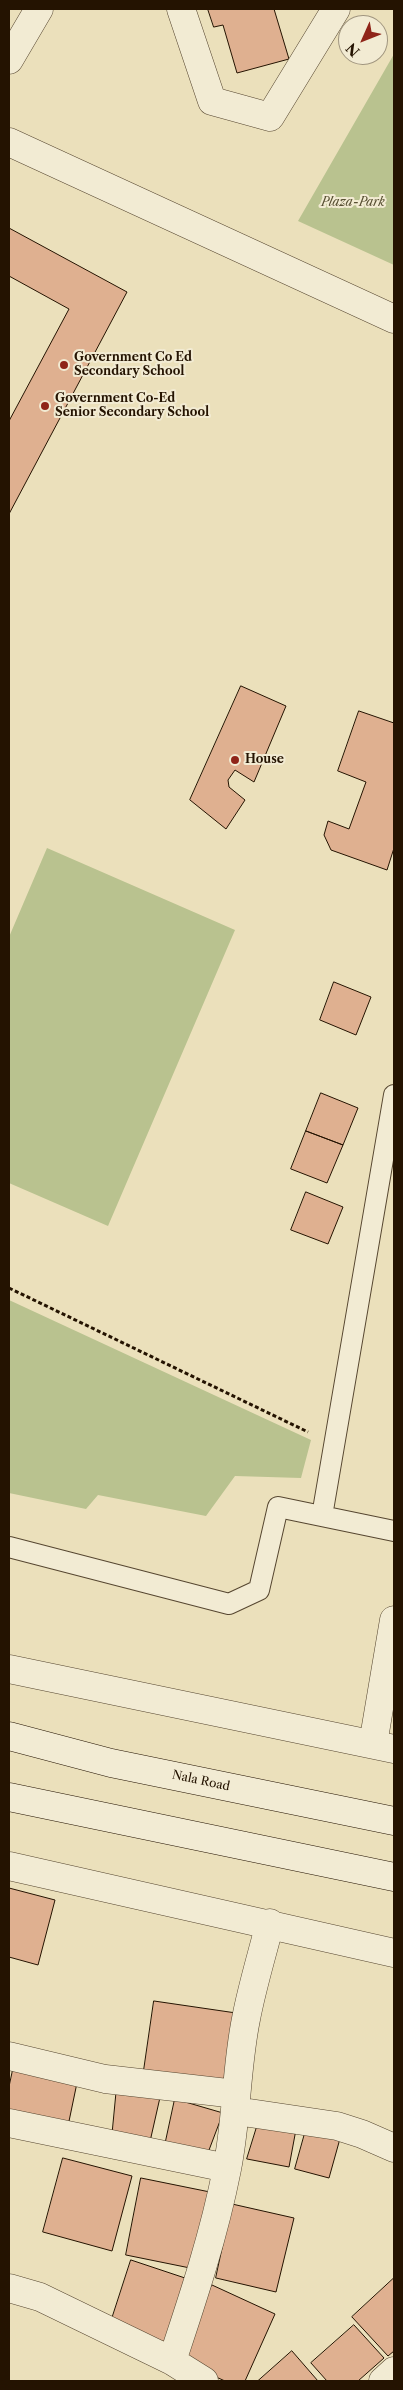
<!DOCTYPE html>
<html>
<head>
<meta charset="utf-8">
<style>
  body { margin:0 }
  #map { position:relative; width:403px; height:2390px; overflow:hidden; background:#ebe0bb; font-family:"Libre Caslon Text",serif }
  canvas { display:block }
  .frame { position:absolute; inset:0; border:10px solid #241301; pointer-events:none }
  .north { position:absolute; left:338px; top:15px; width:50px; height:50px; box-sizing:border-box; background:#f2ebd3; border:1px solid #a0957f; border-radius:50%; rotate:226deg; font-size:14px; font-weight:700; line-height:20px; text-align:center; color:#241301 }
  .north::after { content:''; display:block; margin:auto; width:18px; height:22px; background:#8f2418; clip-path:polygon(50% 0,100% 100%,50% 72%,0 100%) }
</style>
</head>
<body>
<div id="map">
<canvas width="403" height="2390"></canvas>
<div class="frame"></div>
<div class="north">N</div>
</div>
<script>
const ctx = document.querySelector('canvas').getContext('2d');
ctx.lineJoin = 'round';
function paint(path, color) {
  ctx.fillStyle = color;
  ctx.fill(path, 'evenodd');
}
function stroke(path, color, width, dash) {
  ctx.strokeStyle = color;
  ctx.lineWidth = width;
  ctx.lineCap = dash ? 'butt' : 'round';
  ctx.setLineDash(dash || []);
  ctx.stroke(path);
}
function label(font, color, halo, rows, align = 'center') {
  ctx.font = font + ' "Libre Caslon Text",serif';
  ctx.lineWidth = 4;
  ctx.setLineDash([]);
  ctx.textBaseline = 'middle';
  ctx.strokeStyle = halo;
  ctx.fillStyle = color;
  for (const [text, x, y, turn = 0] of rows) {
    ctx.save();
    ctx.translate(x, y);
    ctx.rotate((+turn || 0) * Math.PI / 180);
    ctx.textAlign = isNaN(turn) ? turn : align;
    if (halo) ctx.strokeText(text, 0, 0);
    ctx.fillText(text, 0, 0);
    ctx.restore();
  }
}
paint(new Path2D(`
  M394,54V265L298,221Z
  M47,848L235,930L108,1226L9,1183V937Z
  M9,1300L311,1440L301,1478L235,1476L206,1516L98,1495L86,1509L9,1493Z`), '#b9c28f');
const building = new Path2D(`
  M208,9H274L289,59L237,73L223,25L214,27Z
  M9,228L127,292L9,514V421L69,309L9,276Z
  M241,686L286,706L254,782L235,770L228,780L229,787L245,800L226,829L190,800Z
  M359,711L394,723V848L387,870L331,850L324,835L328,821L349,829L366,782L338,771Z
  M334,982L371,997L356,1035L320,1020Z
  M321,1093L358,1108L343,1145L306,1131Z
  M306,1131L343,1145L327,1183L291,1169Z
  M306,1192L343,1207L328,1244L291,1230Z
  M9,1888L55,1900L38,1965L9,1957Z
  M154,2001L243,2014L235,2091L143,2077Z
  M14,2065L78,2078L68,2126L9,2112V2087Z
  M117,2086L161,2093L149,2146L112,2138Z
  M175,2099L223,2113L206,2158L164,2150Z
  M260,2117L297,2124L289,2167L247,2159Z
  M307,2126L341,2135L329,2178L295,2169Z
  M63,2158L132,2176L112,2251L43,2232Z
  M141,2178L210,2192L195,2269L126,2255Z
  M232,2204L294,2218L276,2292L216,2278Z
  M131,2260L194,2281L171,2348L109,2328Z
  M394,2278V2351L388,2356L352,2317Z
  M212,2285L275,2314L245,2381H225L178,2360Z
  M354,2325L384,2358L358,2381H327L311,2363Z
  M292,2351L318,2381H258Z`);
paint(building, '#dfb090');
stroke(building, '#241301', 1);
const service = new Path2D(`
  M322,1516L394,1095
  M9,1547L229,1604L259,1590L278,1507L394,1531`);
const minor = new Path2D(`
  M181,9L212,101L270,117L336,9
  M9,60L39,9
  M9,142L394,319
  M9,1669L394,1749
  M373,1744L394,1620
  M9,1866L394,1953
  M9,2056L105,2079L236,2094
  M236,2111L337,2126L362,2134L394,2148
  M9,2123L227,2168
  M9,2288L40,2297L172,2361L204,2381
  M172,2361C193,2298 214,2235 227,2169C237,2119 236,2068 246,2019C252,1987 262,1955 270,1923
  M383,2381L394,2371`);
const secondary = new Path2D(`
  M9,1736L111,1763L394,1821
  M9,1797L394,1877`);
stroke(service, '#564630', 22);
stroke(minor, '#564630', 29);
stroke(secondary, '#241301', 29);
stroke(new Path2D(`
  M9,1288L308,1432`), '#241301', 3, [4, 2.5]);
stroke(service, '#f2ebd3', 20);
stroke(minor, '#f2ebd3', 28);
stroke(secondary, '#f2ebd3', 28);
for (const [x, y, r, color] of [
  [64,365,5,"#8f2418"],
  [45,406,5,"#8f2418"],
  [235,760,5,"#8f2418"]
]) {
  const dot = new Path2D();
  dot.arc(x, y, r, 0, 2 * Math.PI);
  ctx.fillStyle = color;
  ctx.fill(dot);
  stroke(dot, '#f2ebd3', 2);
}
label('italic 12px', '#585033', '#f2ebd3', [
  ["Plaza-Park",353,203]
]);
label('bold 12px', '#241301', '#f2ebd3', [
  ["Government Co Ed",74,358],
  ["Secondary School",74,372],
  ["Government Co-Ed",55,399],
  ["Senior Secondary School",55,413],
  ["House",245,760]
], 'left');
label('12px', '#241301', '#f2ebd3', [
  ["Nala Road",201,1781,12]
]);
</script>
</body>
</html>
